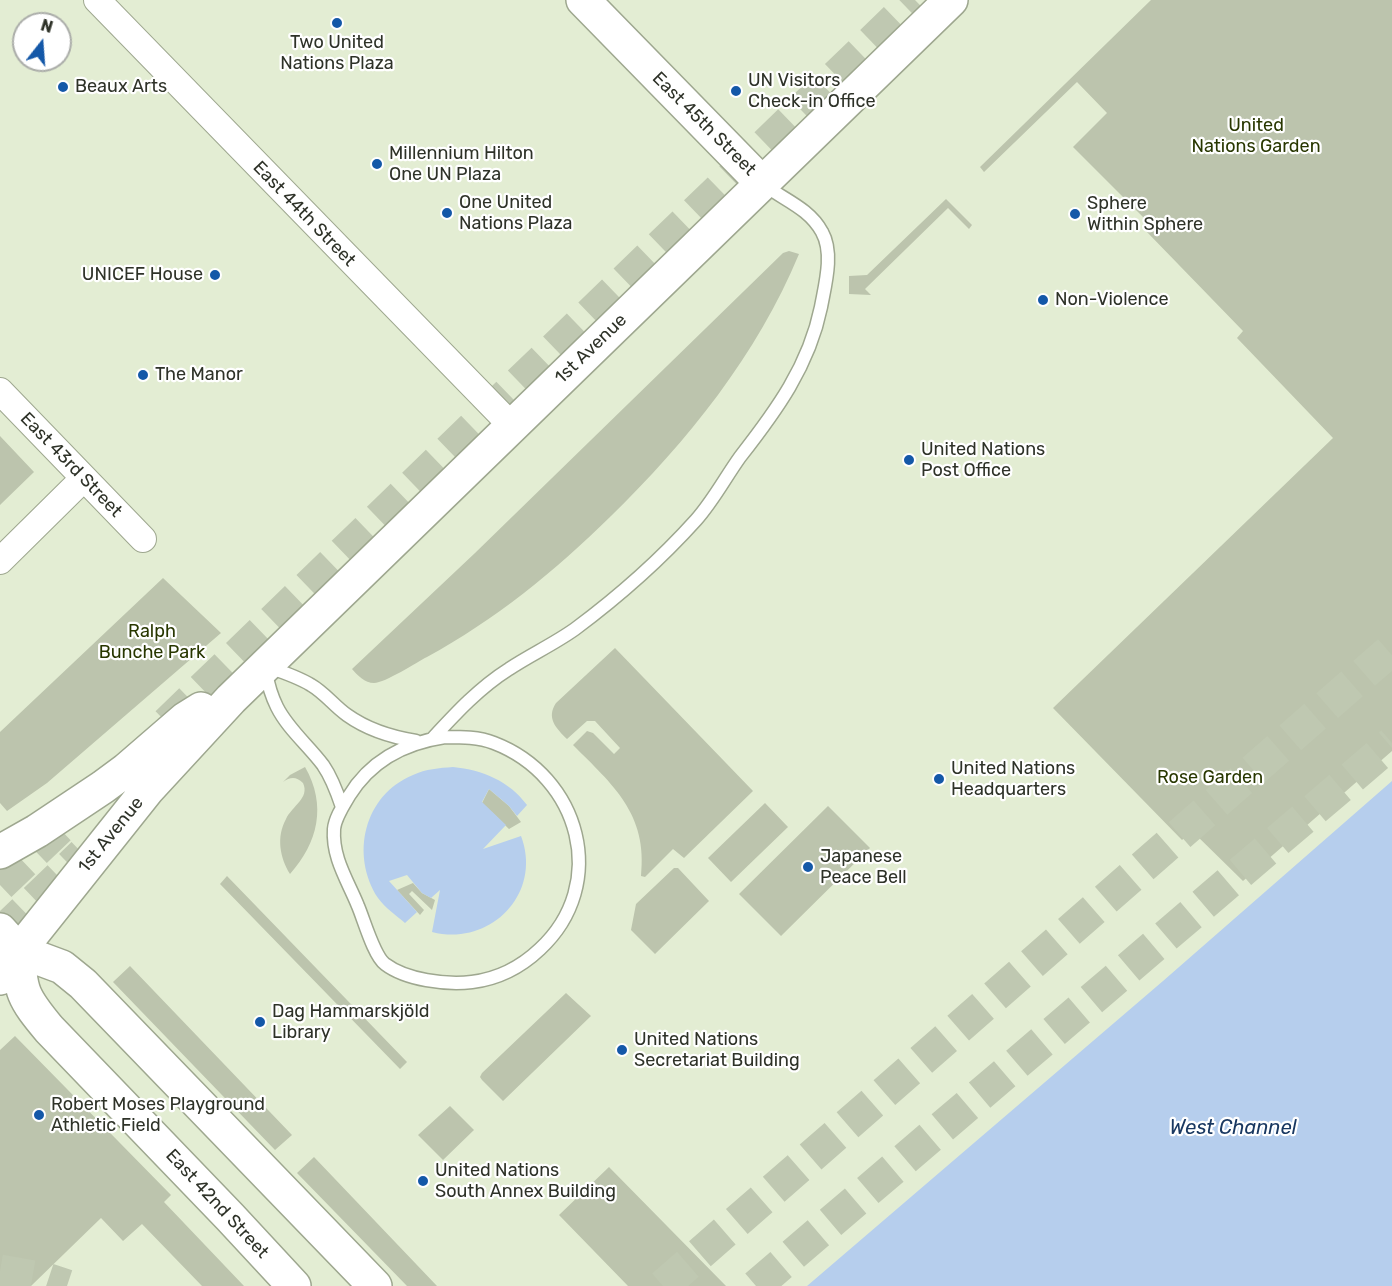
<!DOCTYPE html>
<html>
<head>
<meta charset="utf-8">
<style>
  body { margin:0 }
  #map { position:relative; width:1392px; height:1286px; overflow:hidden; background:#e3edd3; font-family:Rubik,sans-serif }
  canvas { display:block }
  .north { position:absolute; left:12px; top:12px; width:60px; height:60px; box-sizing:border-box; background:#fff; border:2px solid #abada9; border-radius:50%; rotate:17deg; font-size:16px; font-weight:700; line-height:24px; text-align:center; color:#2e3228 }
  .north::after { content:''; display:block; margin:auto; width:21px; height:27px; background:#1458a8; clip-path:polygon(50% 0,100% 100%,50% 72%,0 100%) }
</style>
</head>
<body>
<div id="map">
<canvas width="1392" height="1286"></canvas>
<div class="north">N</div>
</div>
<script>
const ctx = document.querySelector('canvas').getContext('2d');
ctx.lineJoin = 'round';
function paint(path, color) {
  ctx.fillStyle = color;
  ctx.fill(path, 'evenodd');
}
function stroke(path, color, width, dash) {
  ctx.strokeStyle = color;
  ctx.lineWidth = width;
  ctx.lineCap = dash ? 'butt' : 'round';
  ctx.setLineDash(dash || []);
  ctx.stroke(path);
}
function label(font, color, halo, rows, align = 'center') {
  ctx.font = font + ' Rubik,sans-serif';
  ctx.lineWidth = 4.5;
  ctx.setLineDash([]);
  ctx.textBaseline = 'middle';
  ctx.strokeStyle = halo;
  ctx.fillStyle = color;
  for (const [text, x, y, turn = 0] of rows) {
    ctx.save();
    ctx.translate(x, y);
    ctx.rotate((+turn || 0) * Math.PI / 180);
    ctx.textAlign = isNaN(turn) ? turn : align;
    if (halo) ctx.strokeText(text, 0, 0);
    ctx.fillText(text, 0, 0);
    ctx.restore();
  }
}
paint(new Path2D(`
  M1151,0H1392V751L1243,881L1192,831L1182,840L1053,708L1333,438L1237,338L1243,331L1146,231L1151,225L1073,147L1107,113L1077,82L984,172L980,167Z
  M946,199L972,225L969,229L948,208L865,289L871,295L849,294V276L867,275Z
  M789,251L799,254C757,355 688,441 610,517C555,571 495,620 427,657C417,662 385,683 374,683C365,683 357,675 352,669L475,553L783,253Z
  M0,436L34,472L0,505Z
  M163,578L221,633L47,783L7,811L0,803V732Z
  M615,648L753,791L684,858L673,849L645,877L641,876C648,814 613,785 573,745L587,731L593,733L614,754L620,748L595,721H587L567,739C556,728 546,718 556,703Z
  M305,767C327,805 318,843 290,874C280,858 276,837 286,819C292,806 310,798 303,783C296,776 290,777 283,782L290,775Z
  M489,789L509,806L521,822L509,829L482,803Z
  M765,803L788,827L731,882L708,858Z
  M828,806L870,848L781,936L739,894Z
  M674,868H678L709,901L655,954L631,930L636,904Z
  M227,876L407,1062L400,1069L220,884Z
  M413,883L422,893L435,900L432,910L412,891L409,894L424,910L420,915L397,890Z
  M130,966L292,1135L275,1150L113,982Z
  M566,993L591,1016L503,1101L482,1080L480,1077L482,1073Z
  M15,1036L171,1195L164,1202L244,1286H202L142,1224L123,1241L101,1218L31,1286H0V1050Z
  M450,1106L474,1130L443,1160L418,1135Z
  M314,1157L437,1286H407L297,1173Z
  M609,1167L726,1286H628L559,1215Z`), '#bcc4ad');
paint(new Path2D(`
  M453,767C483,770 509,781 527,805L517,816L509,806L489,789L482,802L506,825L483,849L521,836C543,894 490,947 432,932L440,890L431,898L422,893L407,875L389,881L417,912L405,923C396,915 385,908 378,898C350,855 364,795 413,775C426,769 439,768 453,767Z
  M1392,781V1286H807L1163,981Z`), '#b6ceed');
stroke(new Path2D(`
  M167,723L915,0
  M0,885L68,820
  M0,934L83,854`), '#bfc8b1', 33, [33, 16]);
stroke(new Path2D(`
  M0,1271L46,1279L67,1286
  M663,1286L1392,649
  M756,1286L1392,743`), '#bfc8b1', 33, [33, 16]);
const lane = new Path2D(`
  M268,667C283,672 298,677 311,685C325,693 334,706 347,715C368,730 391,737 416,741
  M266,672C268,684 271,695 277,707C288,729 308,745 323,765C332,778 337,792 342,807
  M445,737C462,737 479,737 494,743C580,776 610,884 540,949C521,967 497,979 472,982C446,985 406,980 385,964C374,956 364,920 358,906C348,881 332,858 334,829C335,818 343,806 349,796C371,760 404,743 445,737Z
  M432,739C456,713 479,688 509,669C530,655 554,644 575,629C618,597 660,560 696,520C713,501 725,478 740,457C776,411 809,366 821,307C825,285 834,253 822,232C809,208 784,200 763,184`);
const street = new Path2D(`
  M97,0L512,426
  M0,391L143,539
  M0,561L84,478`);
const secondary = new Path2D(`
  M583,0L762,183`);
const primary = new Path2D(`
  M0,852L37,831L103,787L126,770L185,719L201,709
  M0,930L19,951C19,991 24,999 49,1029L230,1217L294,1286
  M0,978L19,951L148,789L231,699L951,0`);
const highway = new Path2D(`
  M19,951L62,967L83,984L375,1286`);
stroke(lane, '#9ea78f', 15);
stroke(street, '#9ea78f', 28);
stroke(secondary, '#9ea78f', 36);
stroke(primary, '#9ea78f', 36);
stroke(highway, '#9ea78f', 36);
stroke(lane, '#fff', 12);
stroke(street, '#fff', 26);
stroke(secondary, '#fff', 33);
stroke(primary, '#fff', 33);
stroke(highway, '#fff', 33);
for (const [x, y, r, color] of [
  [337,23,6,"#1458a8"],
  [63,87,6,"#1458a8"],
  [736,91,6,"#1458a8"],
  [377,164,6,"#1458a8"],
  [447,213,6,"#1458a8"],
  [1075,214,6,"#1458a8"],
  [215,275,6,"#1458a8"],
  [1043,300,6,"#1458a8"],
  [143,375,6,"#1458a8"],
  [909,460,6,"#1458a8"],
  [939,779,6,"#1458a8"],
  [808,867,6,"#1458a8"],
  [260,1022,6,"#1458a8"],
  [622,1050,6,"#1458a8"],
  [39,1115,6,"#1458a8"],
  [423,1181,6,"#1458a8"]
]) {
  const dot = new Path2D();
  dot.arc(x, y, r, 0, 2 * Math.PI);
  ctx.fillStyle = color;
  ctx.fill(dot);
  stroke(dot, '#fff', 2);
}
label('18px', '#2e3228', '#fff', [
  ["Two United",337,43,"center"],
  ["Nations Plaza",337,64,"center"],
  ["UN Visitors",748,81],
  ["Check-in Office",748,102],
  ["Beaux Arts",75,87],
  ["Millennium Hilton",389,154],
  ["One UN Plaza",389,175],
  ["One United",459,203],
  ["Nations Plaza",459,224],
  ["Sphere",1087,204],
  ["Within Sphere",1087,225],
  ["UNICEF House",203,275,"right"],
  ["Non-Violence",1055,300],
  ["The Manor",155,375],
  ["United Nations",921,450],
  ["Post Office",921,471],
  ["United Nations",951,769],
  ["Headquarters",951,790],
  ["Japanese",820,857],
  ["Peace Bell",820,878],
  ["Dag Hammarskjöld",272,1012],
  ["Library",272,1033],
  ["United Nations",634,1040],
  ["Secretariat Building",634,1061],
  ["Robert Moses Playground",51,1105],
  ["Athletic Field",51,1126],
  ["United Nations",435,1171],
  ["South Annex Building",435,1192]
], 'left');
label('18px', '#2e3228', '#fff', [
  ["East 45th Street",704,124,45],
  ["East 44th Street",304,214,46],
  ["1st Avenue",591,349,-44],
  ["East 43rd Street",71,465,46],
  ["1st Avenue",111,835,-51],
  ["East 42nd Street",217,1204,47]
]);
label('18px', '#283700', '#fff', [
  ["United",1256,126],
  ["Nations Garden",1256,147],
  ["Ralph",152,632],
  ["Bunche Park",152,653],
  ["Rose Garden",1210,778]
]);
label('italic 20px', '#193861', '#fff', [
  ["West Channel",1233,1128]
]);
</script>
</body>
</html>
